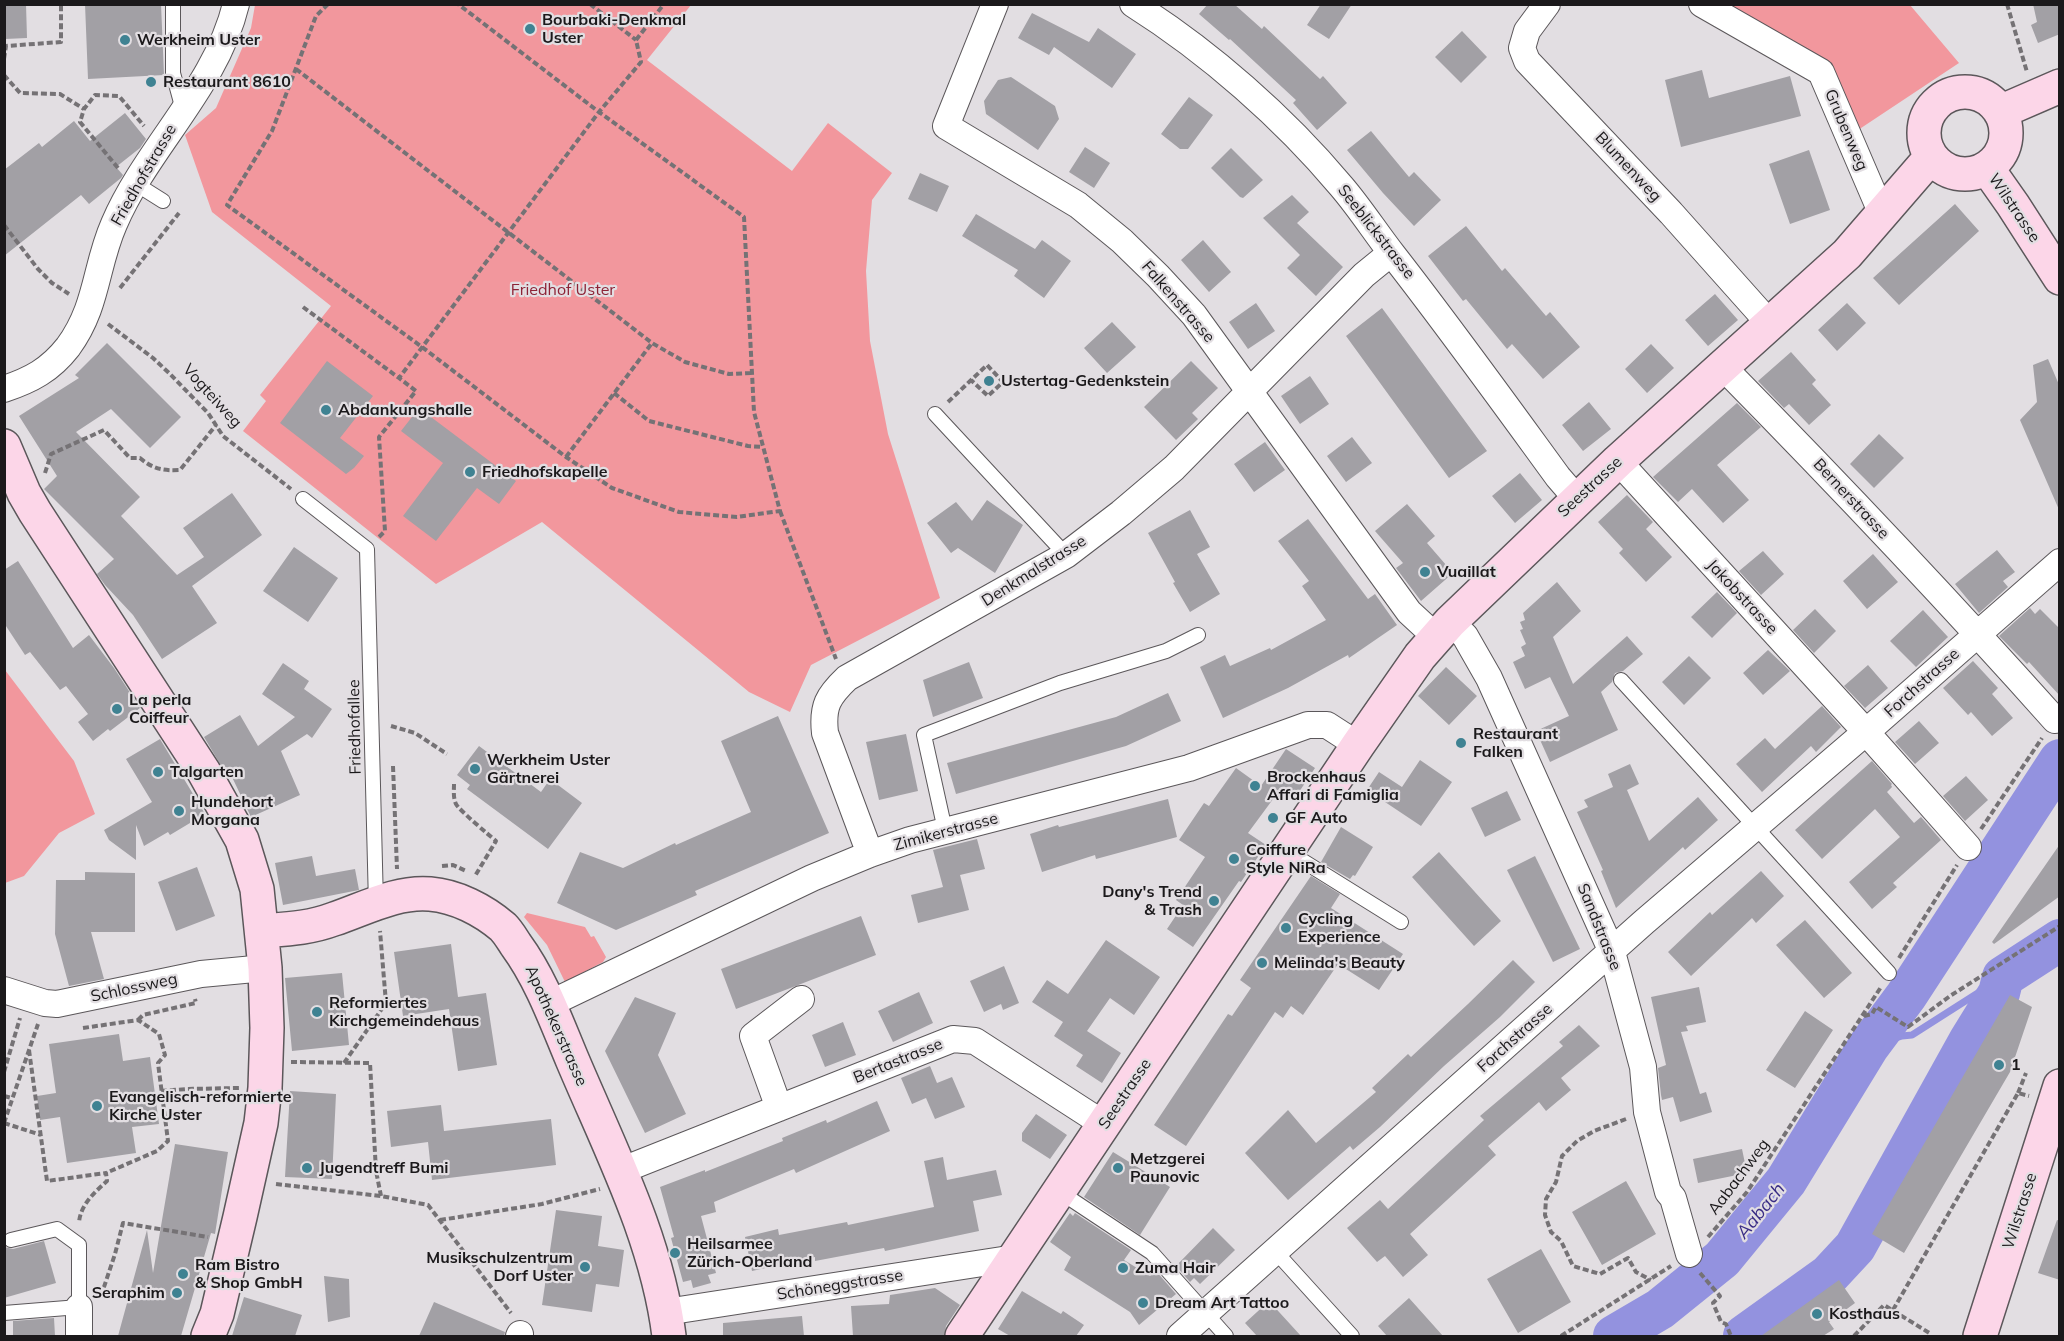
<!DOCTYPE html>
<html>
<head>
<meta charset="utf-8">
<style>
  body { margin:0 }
  #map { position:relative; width:2064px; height:1341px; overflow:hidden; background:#e2dee2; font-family:Mulish,sans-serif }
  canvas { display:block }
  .frame { position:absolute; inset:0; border:6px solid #1b191b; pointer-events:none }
</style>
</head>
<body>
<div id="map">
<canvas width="2064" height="1341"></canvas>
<div class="frame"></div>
</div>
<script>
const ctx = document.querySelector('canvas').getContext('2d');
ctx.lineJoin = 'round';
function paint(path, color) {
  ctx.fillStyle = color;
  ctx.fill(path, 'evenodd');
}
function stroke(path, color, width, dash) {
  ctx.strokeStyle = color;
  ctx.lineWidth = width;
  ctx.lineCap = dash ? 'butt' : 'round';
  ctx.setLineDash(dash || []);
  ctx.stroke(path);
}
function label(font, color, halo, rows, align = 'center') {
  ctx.font = font + ' Mulish,sans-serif';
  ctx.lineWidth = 4.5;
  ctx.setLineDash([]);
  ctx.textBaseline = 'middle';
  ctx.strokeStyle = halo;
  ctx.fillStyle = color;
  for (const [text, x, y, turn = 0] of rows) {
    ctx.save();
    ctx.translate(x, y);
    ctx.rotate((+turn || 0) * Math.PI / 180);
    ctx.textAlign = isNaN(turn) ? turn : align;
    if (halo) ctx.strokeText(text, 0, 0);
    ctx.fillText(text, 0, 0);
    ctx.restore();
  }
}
paint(new Path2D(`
  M255,5H691L647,60L792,171L828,123L892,173L872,200L866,271L870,341L888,434L940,598L811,665L790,712L749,692L542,522L436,584L243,431L266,401L260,395L331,306L212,212L185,135L216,108L251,28Z
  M1722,5H1910L1959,63L1855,132L1825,66Z
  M5,670L74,761L95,814L59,833L24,876L5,883Z
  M527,913L585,927L591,937L594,936L606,957L603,962L565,982L547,945L524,917Z`), '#f2979d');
stroke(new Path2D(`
  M1868,1047L1902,1036L1912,1035L2003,977`), '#9392df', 7);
stroke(new Path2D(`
  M1614,1336L1660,1309L1722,1259L1786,1181L1868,1047L1906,996L2060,760
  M1744,1336L1829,1275L1855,1247L1970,1040L1999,993L2003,977L2060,940`), '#9392df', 42);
paint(new Path2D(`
  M5,4H26L27,38L5,39Z
  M85,4H161L164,75L88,79Z
  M1208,4H1234L1262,29L1264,26L1320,79L1323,76L1347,103L1317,130L1293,103L1296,100L1230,39L1229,40L1199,14Z
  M1321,4H1352L1329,39L1307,25Z
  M2033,4H2060V34L2038,43L2031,25L2037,22Z
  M1032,13L1089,42L1098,28L1136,54L1112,88L1054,47L1049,55L1018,38Z
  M1462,31L1487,57L1461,83L1435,57Z
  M1702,70L1709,98L1790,76L1801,116L1681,147L1665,80Z
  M1011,77L1055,106L1059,119L1038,150L986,114L984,101L998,80Z
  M1189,97L1213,115L1188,149H1180L1161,134Z
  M125,113L146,139L140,148L116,167L123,175L121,178L89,204L81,195L4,256V170L39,143L42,147L74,121L90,141Z
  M1371,131L1409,177L1414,172L1441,200L1414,226L1383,193L1347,150Z
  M1085,147L1110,163L1094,188L1069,172Z
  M1231,148L1263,180L1243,198L1240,197L1211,168Z
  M1809,150L1830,210L1790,224L1769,164Z
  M920,173L949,186L937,212L908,199Z
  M1292,195L1309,212L1297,223L1343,267L1316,296L1287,268L1300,255L1263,218Z
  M1955,204L1979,231L1899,305L1873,278Z
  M976,214L1035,249L1042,240L1071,261L1044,298L1014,276L1018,270L962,236Z
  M1466,226L1502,271L1505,268L1546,316L1550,312L1580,347L1543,379L1512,344L1507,349L1466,299L1463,301L1428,256Z
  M1203,240L1231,272L1209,292L1181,260Z
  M1715,294L1738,320L1708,346L1685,320Z
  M1256,303L1275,331L1248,349L1229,322Z
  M1847,303L1866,323L1837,351L1818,330Z
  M1382,308L1487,451L1449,478L1346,336Z
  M1112,322L1136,347L1107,373L1084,348Z
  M107,343L181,417L150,448L111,409L76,432L140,497L121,516L177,575L204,557L183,528L232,493L262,535L192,586L217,623L162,659L133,615L105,585L97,574L114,559L44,489L57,476L19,416L79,378L75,375Z
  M1651,344L1674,368L1647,393L1625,369Z
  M1791,352L1816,380L1812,384L1831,405L1809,425L1789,404L1784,408L1758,381Z
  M2048,359L2060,387V512L2020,420L2037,402L2033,365Z
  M327,361L373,396L340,438L364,456L354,468L346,474L280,423Z
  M1191,361L1218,388L1192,413L1198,419L1176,440L1144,407Z
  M1310,376L1329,404L1300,424L1281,396Z
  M1589,402L1611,429L1583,451L1562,425Z
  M1737,403L1761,427L1717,465L1749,500L1723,523L1692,489L1678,502L1653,477Z
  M419,408L516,481L499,504L477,488L436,541L403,516L443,463L401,431Z
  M1879,434L1904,458L1874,488L1850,464Z
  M1352,437L1372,463L1346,482L1327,456Z
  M1265,442L1285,470L1254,492L1234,464Z
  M1520,473L1542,500L1515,523L1492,496Z
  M1627,495L1653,522L1646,529L1672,557L1646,582L1619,553L1623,549L1598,522Z
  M987,500L1023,525L995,573L958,548L951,553L927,523L956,502L972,521Z
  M1407,504L1435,536L1427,543L1453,573L1421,601L1396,568L1403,563L1375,531Z
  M1190,510L1210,547L1197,554L1220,594L1190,612L1173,583L1175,582L1148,533Z
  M1308,519L1368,599L1375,594L1397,625L1349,658L1348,655L1288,688L1223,718L1200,667L1225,655L1230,666L1270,648L1271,650L1326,620L1302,586L1309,581L1278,541Z
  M294,547L338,578L308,622L263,591Z
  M1997,550L2015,572L2003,581L2008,587L1979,613L1955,584Z
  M1763,551L1784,574L1761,595L1739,571Z
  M1873,554L1898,582L1867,609L1843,581Z
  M18,561L73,648L89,635L114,668L140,708L110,731L108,729L93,741L78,722L88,714L66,686L60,690L30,652L25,655L4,623V570Z
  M1557,582L1581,611L1553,637L1573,684L1627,636L1643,654L1623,671L1615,673L1612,682L1601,692L1618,730L1550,762L1536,731L1569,716L1550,677L1525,689L1513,662L1525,656L1521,647L1526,644L1520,630L1523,629L1520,622L1525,620L1523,613Z
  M1717,592L1737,613L1712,638L1691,617Z
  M2030,608L2035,614L2040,609L2060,629V696L2029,662L2027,664L1999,636Z
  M1815,609L1836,631L1814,653L1793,630Z
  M1923,610L1948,637L1916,667L1890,641Z
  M1768,650L1790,671L1763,695L1743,673Z
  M1689,656L1711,678L1684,705L1662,682Z
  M1973,661L1998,688L1992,694L2013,718L1992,736L1971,712L1968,715L1943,688Z
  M969,662L983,698L933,717L923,680Z
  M283,663L309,681L304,689L332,709L312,738L307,734L281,751L300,795L251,817L232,777L229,779L204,737L240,715L258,746L295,717L262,694Z
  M1868,665L1888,688L1865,708L1844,686Z
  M1446,667L1477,696L1449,725L1418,696Z
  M1168,693L1181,721L1126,746L956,794L947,763L1116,717Z
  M1822,706L1841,727L1816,752L1811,746L1762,792L1736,764L1765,738L1775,749Z
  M778,716L829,833L695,891L697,895L616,930L557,903L580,852L623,868L675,843L676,845L751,812L721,741Z
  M1919,721L1939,743L1915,764L1895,742Z
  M906,734L918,791L879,800L866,742Z
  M160,739L205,814L170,835L168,832L144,846L136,825V860L109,840L104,830L152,802L126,759Z
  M479,746L541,792L550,779L582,803L548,849L467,789L470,785L457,775Z
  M1286,749L1315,768L1293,801L1279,791L1248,833L1266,845L1241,882L1239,881L1193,947L1167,929L1183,905L1176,900L1205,857L1179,840L1204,803L1209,806L1236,768L1261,786Z
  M1420,760L1452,782L1421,826L1367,790L1379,772L1402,787Z
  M1872,761L1892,784L1891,785L1892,787L1887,792L1914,823L1921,817L1941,840L1893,883L1897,887L1872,909L1849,882L1900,837L1875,809L1822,859L1795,830Z
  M1630,764L1639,784L1627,790L1649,841L1698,797L1718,820L1685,850L1683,847L1616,908L1601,871L1603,870L1577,812L1588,807L1584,800L1613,787L1608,774Z
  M1966,776L1988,800L1965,821L1943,796Z
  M1507,791L1521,820L1485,837L1471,808Z
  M1168,799L1177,837L1096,859L1095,855L1042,872L1030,834L1058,825L1059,827Z
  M1341,827L1373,847L1355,876L1353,875L1350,879L1321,862Z
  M977,839L985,869L960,875L969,910L918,923L911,895L943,887L933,850Z
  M2060,844V896L1994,944L1992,942Z
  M1439,852L1501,921L1474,946L1412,877Z
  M312,856L316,876L355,869L359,890L283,905L275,863Z
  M1535,856L1580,949L1553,962L1507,870Z
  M197,867L215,916L176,931L158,882Z
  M1761,871L1784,896L1756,923L1752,918L1691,976L1668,952L1710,912L1712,915Z
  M85,872L135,873V932H91L104,979L69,986L55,934L56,880H85Z
  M1311,876L1340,894L1331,908L1403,954L1379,990L1338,964L1303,1015L1291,1006L1283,1018L1275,1012L1186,1146L1154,1125L1228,1014L1232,1016L1251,988L1240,980Z
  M861,916L876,955L736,1009L721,969Z
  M1805,920L1852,973L1824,998L1776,945Z
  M1106,940L1160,977L1134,1015L1110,998L1087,1031L1121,1053L1102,1083L1076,1066L1083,1055L1054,1036L1063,1022L1032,1002L1047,980L1068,994Z
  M451,944L458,997L486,993L497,1065L458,1071L449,1009L403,1016L394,952Z
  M1513,960L1535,982L1500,1017L1444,1066L1380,1127L1353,1150L1350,1146L1288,1200L1245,1153L1288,1110L1316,1143L1376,1092L1372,1088L1408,1054L1411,1057L1468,1004Z
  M1004,966L1019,1003L1003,1010L1001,1004L984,1012L970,981Z
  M342,973L349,1045L292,1051L285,978Z
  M1699,987L1706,1022L1686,1026L1688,1031L1681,1032L1700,1094L1706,1092L1712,1112L1680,1122L1673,1097L1662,1100L1661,1095L1658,1068L1666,1065L1651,997Z
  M919,992L933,1023L893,1042L878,1011Z
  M2010,995L2032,1007L2010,1072L1904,1253L1872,1234Z
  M635,997L676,1013L658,1055L686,1114L645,1133L605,1051Z
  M1805,1011L1833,1030L1795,1088L1766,1070Z
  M843,1022L856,1055L825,1067L812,1035Z
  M1579,1025L1600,1046L1561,1078L1571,1090L1546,1111L1539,1102L1488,1146L1496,1155L1410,1234L1428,1255L1403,1277L1385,1256L1377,1262L1347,1228L1380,1200L1388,1209L1484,1120L1480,1116L1563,1046L1559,1042Z
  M119,1034L123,1061L150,1057L159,1124L132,1127L136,1153L67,1163L60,1117L40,1120L37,1096L56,1093L49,1044Z
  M930,1066L937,1083L952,1077L965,1107L935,1119L926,1098L912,1104L901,1078Z
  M290,1091L336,1094L332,1179L285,1177Z
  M877,1101L890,1131L796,1173L794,1169L714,1202L716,1212L701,1216L716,1273L708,1275L711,1283L693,1288L691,1280L683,1282L671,1238L674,1237L660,1187L705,1170V1172L783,1141L782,1138L826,1120L827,1123Z
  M441,1105L444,1131L551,1119L556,1165L432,1180L428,1142L391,1147L387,1111Z
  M1036,1114L1067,1135L1050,1159L1022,1141V1133Z
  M175,1144L228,1152L215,1234L211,1233L181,1336H118L147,1230L153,1273Z
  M1742,1149L1747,1173L1698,1183L1693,1159Z
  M1113,1152L1170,1187L1140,1235L1084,1197Z
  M943,1157L947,1180L996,1170L1002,1195L973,1201L979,1231L885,1251L884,1248L815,1261V1257L752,1271L745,1237L778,1229L779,1235L847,1222L848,1225L934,1207L924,1161Z
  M1626,1181L1656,1234L1602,1265L1572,1212Z
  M556,1210L602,1216L598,1246L624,1250L619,1287L596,1284L592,1312L542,1305Z
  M1070,1213L1073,1216L1075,1213L1131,1250L1124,1260L1150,1276L1156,1271L1176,1294L1139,1325L1130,1312L1064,1270L1071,1257L1050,1242Z
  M2057,1220L2060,1221V1280L2038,1273Z
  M1213,1228L1235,1250L1200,1284L1194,1278L1190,1282L1176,1266Z
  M44,1241L56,1283L4,1298V1247L13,1249Z
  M1541,1249L1571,1302L1518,1333L1487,1279Z
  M324,1276L349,1279L350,1317L328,1322Z
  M1839,1280L1855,1303L1829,1322L1834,1329L1823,1336H1761Z
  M935,1288L960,1305L946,1326L944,1336H853L851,1306L889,1304L890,1295Z
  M1022,1291L1061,1314L1063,1311L1084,1325L1076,1336H1010L998,1329Z
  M244,1297L302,1315L295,1336H232Z
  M1409,1298L1443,1336H1387L1378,1326Z
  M1269,1301L1301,1336H1257L1245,1323Z
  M434,1302L505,1332L504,1336H419Z
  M802,1316L804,1336H723V1323Z
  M54,1318L55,1336H13V1321Z`), '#a2a0a5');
const lane = new Path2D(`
  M173,4V73L183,110
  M136,184L163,201
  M935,414L1066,555
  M303,499L367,549L376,904
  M1621,680L1889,973
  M945,830L924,735L1060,683L1166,651L1198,635
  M1287,851L1401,922
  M1060,1192L1152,1253L1226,1336
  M1275,1251L1352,1336
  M4,1313L79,1307V1245L57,1229L11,1240`);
const street = new Path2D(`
  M995,4L946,126L1078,205L1122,241L1158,276L1194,315L1409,612L1436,637
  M1133,4C1209,52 1284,118 1341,186C1360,208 1375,232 1393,255C1450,328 1504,403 1558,477L1577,499
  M1547,4L1527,31L1522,48L1527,61L1671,213L1770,324
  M1702,4L1821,72L1882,214
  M1723,367C1836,482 1947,599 2055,720
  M4,389C31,380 50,370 68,347C98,306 95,267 114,224C147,147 216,87 236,4
  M1618,461L1866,732L1968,847
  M1450,622L1465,636L1489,678L1612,952L1643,1067L1647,1112L1668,1192L1673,1198L1689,1254
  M870,854L825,733C822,706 828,696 847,678L1066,555L1121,513L1174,468L1364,275L1391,253
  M4,990L45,1003L57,1004L201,974L265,968
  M549,1004L812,878L870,854L910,840L1189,768L1308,725H1327L1358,745
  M779,1108L753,1036L801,999
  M620,1171L953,1039L975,1041L1105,1125
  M79,1307V1336
  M666,1312L1015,1258
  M519,1336L520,1334
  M1180,1336L1644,922L1866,732L2060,562`);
const secondary = new Path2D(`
  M1924 133a41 41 0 1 1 82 0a41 41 0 1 1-82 0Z
  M2000,112L2060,86
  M1987,168L2013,205L2060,278
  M4,446L24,493L35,512L204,772L242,840L257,889L265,968L267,1028L265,1088L261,1123L240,1217L217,1314L208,1336
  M263,931C288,929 310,928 334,919C364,909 397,891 430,894C456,896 483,910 503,927C508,932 512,939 516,945C541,979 556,1021 572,1059C610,1149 657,1239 669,1336
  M962,1336L1358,745L1420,656L1450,622L1618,461L1847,254L1931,157
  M1980,1336L2060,1086`);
stroke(lane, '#5b575a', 16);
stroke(street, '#5b575a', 28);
stroke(secondary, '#5b575a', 36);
stroke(new Path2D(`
  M328,4L316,16L272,131L227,205L422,347L566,457L612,488L679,512L737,517L780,511L754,412L744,217L599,112L458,4
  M590,4L636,40
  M2007,4L2027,72
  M4,59L6,46L61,42V4
  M296,69L652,343L685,362L729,374L751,373
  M4,75L20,93L60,94L84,109
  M118,168L80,122L84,109L95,95L119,96L144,126
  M4,225L38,269L52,283L69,294
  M120,288L179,213
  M303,307L399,378L599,112L641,62L636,40L664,4
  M108,324L153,358L169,373L208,413L223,436L291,489
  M614,393L649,421L748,446L763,447
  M948,402L987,365L1003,382L988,396L971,380
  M566,457L652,343
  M45,473L51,454L104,430L130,458H140C153,469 163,471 180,470L216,425
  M780,511L836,659
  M379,537L385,531L379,437L416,391L399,378
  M391,726L415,733L447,754
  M393,766L397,869
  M454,784C454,790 453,798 456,804C458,809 490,836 496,841L475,876
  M1981,829L2042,738
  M442,866L453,865L466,871
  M1899,958L1957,865
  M1864,1016L1872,1014L1876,1007L1908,1027L1950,996L2060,926
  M138,1020L143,1015L196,1003L195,999
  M83,1028L138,1020L159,1034L165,1055L158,1063L168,1141L157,1151L106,1173
  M29,1050L47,1181L106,1173L107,1181C95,1192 80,1205 79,1223
  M291,1062L370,1063L376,1171L381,1196
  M344,1063L386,1003L380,931
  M4,1072L20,1018
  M161,1091L187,1089L239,1088
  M2018,1093L2026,1073
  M4,1096L12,1098
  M1626,1119L1594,1131L1577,1141L1562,1156L1556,1182L1546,1199L1545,1215L1551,1232L1561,1241L1573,1266L1600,1274L1628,1258L1636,1272L1651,1280
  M4,1123L38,1024
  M4,1123L41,1135
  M276,1184L381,1196L428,1205L511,1313
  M440,1220L542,1204L600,1189
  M1708,1237L1747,1192L1881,987
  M1700,1273L1720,1296L1713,1303L1721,1322L1726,1324L1731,1336
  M101,1296L115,1254L123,1223L208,1237
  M1893,1310L2018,1093L2029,1096
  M1561,1336L1671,1266
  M1854,1336L1884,1305L1931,1334`), '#757275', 4, [6, 3]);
stroke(lane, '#fff', 14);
stroke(street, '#fff', 26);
stroke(secondary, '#fcd6e8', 33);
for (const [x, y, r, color] of [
  [530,29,6,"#3f8292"],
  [125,40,6,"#3f8292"],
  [151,82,6,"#3f8292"],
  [989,381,6,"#3f8292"],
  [326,410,6,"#3f8292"],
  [470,472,6,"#3f8292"],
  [1425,572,6,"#3f8292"],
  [117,709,6,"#3f8292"],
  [1461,743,6,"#3f8292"],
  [475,769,6,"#3f8292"],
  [158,772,6,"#3f8292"],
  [1255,786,6,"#3f8292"],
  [179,811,6,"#3f8292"],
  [1273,818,6,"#3f8292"],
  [1234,859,6,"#3f8292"],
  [1214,901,6,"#3f8292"],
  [1286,928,6,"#3f8292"],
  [1262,963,6,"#3f8292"],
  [317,1012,6,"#3f8292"],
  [1999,1065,6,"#3f8292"],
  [97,1106,6,"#3f8292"],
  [307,1168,6,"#3f8292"],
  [1118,1168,6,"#3f8292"],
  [675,1253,6,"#3f8292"],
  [585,1267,6,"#3f8292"],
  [1123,1268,6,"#3f8292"],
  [183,1274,6,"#3f8292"],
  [177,1293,6,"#3f8292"],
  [1143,1303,6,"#3f8292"],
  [1817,1314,6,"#3f8292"]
]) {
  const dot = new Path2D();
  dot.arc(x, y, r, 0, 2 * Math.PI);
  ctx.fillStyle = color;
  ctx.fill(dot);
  stroke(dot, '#e2dee2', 2);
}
label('bold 16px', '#1b191b', '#e2dee2', [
  ["Bourbaki-Denkmal",542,20],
  ["Uster",542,38],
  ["Werkheim Uster",137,40],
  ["Restaurant 8610",163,82],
  ["Ustertag-Gedenkstein",1001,381],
  ["Abdankungshalle",338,410],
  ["Friedhofskapelle",482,472],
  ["Vuaillat",1437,572],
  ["La perla",129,700],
  ["Coiffeur",129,718],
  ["Restaurant",1473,734],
  ["Falken",1473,752],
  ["Werkheim Uster",487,760],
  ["Gärtnerei",487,778],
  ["Talgarten",170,772],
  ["Brockenhaus",1267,777],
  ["Affari di Famiglia",1267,795],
  ["Hundehort",191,802],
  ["Morgana",191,820],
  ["GF Auto",1285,818],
  ["Coiffure",1246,850],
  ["Style NiRa",1246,868],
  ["Dany's Trend",1202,892,"right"],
  ["& Trash",1202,910,"right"],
  ["Cycling",1298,919],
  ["Experience",1298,937],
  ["Melinda's Beauty",1274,963],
  ["Reformiertes",329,1003],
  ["Kirchgemeindehaus",329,1021],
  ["1",2011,1065],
  ["Evangelisch-reformierte",109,1097],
  ["Kirche Uster",109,1115],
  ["Metzgerei",1130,1159],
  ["Paunovic",1130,1177],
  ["Jugendtreff Bumi",319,1168],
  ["Heilsarmee",687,1244],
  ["Zürich-Oberland",687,1262],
  ["Musikschulzentrum",573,1258,"right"],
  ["Dorf Uster",573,1276,"right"],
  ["Ram Bistro",195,1265],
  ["& Shop GmbH",195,1283],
  ["Zuma Hair",1135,1268],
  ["Seraphim",165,1293,"right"],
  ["Dream Art Tattoo",1155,1303],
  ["Kosthaus",1829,1314]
], 'left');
label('16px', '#1b191b', '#e2dee2', [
  ["Grubenweg",1846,130,67],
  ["Blumenweg",1628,167,47],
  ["Friedhofstrasse",144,175,-60],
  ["Wilstrasse",2014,208,56],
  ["Seeblickstrasse",1376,232,52],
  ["Falkenstrasse",1178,302,49],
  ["Vogteiweg",212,396,48],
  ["Seestrasse",1590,487,-43],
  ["Bernerstrasse",1851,499,47],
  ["Denkmalstrasse",1034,571,-32],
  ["Jakobstrasse",1742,597,47],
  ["Forchstrasse",1922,683,-42],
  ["Friedhofallee",355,727,-91],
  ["Zimikerstrasse",946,832,-15],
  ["Sandstrasse",1599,927,68],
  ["Schlossweg",134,988,-12],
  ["Apothekerstrasse",556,1026,66],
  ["Forchstrasse",1515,1038,-42],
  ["Bertastrasse",898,1061,-22],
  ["Seestrasse",1125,1094,-56],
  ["Aabachweg",1739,1177,-53],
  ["Wilstrasse",2020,1211,-72],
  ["Schöneggstrasse",840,1285,-9]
]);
label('16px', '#8d2336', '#e2dee2', [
  ["Friedhof Uster",563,290]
]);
label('italic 18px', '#392c85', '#e2dee2', [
  ["Aabach",1761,1211,-51]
]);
</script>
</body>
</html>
